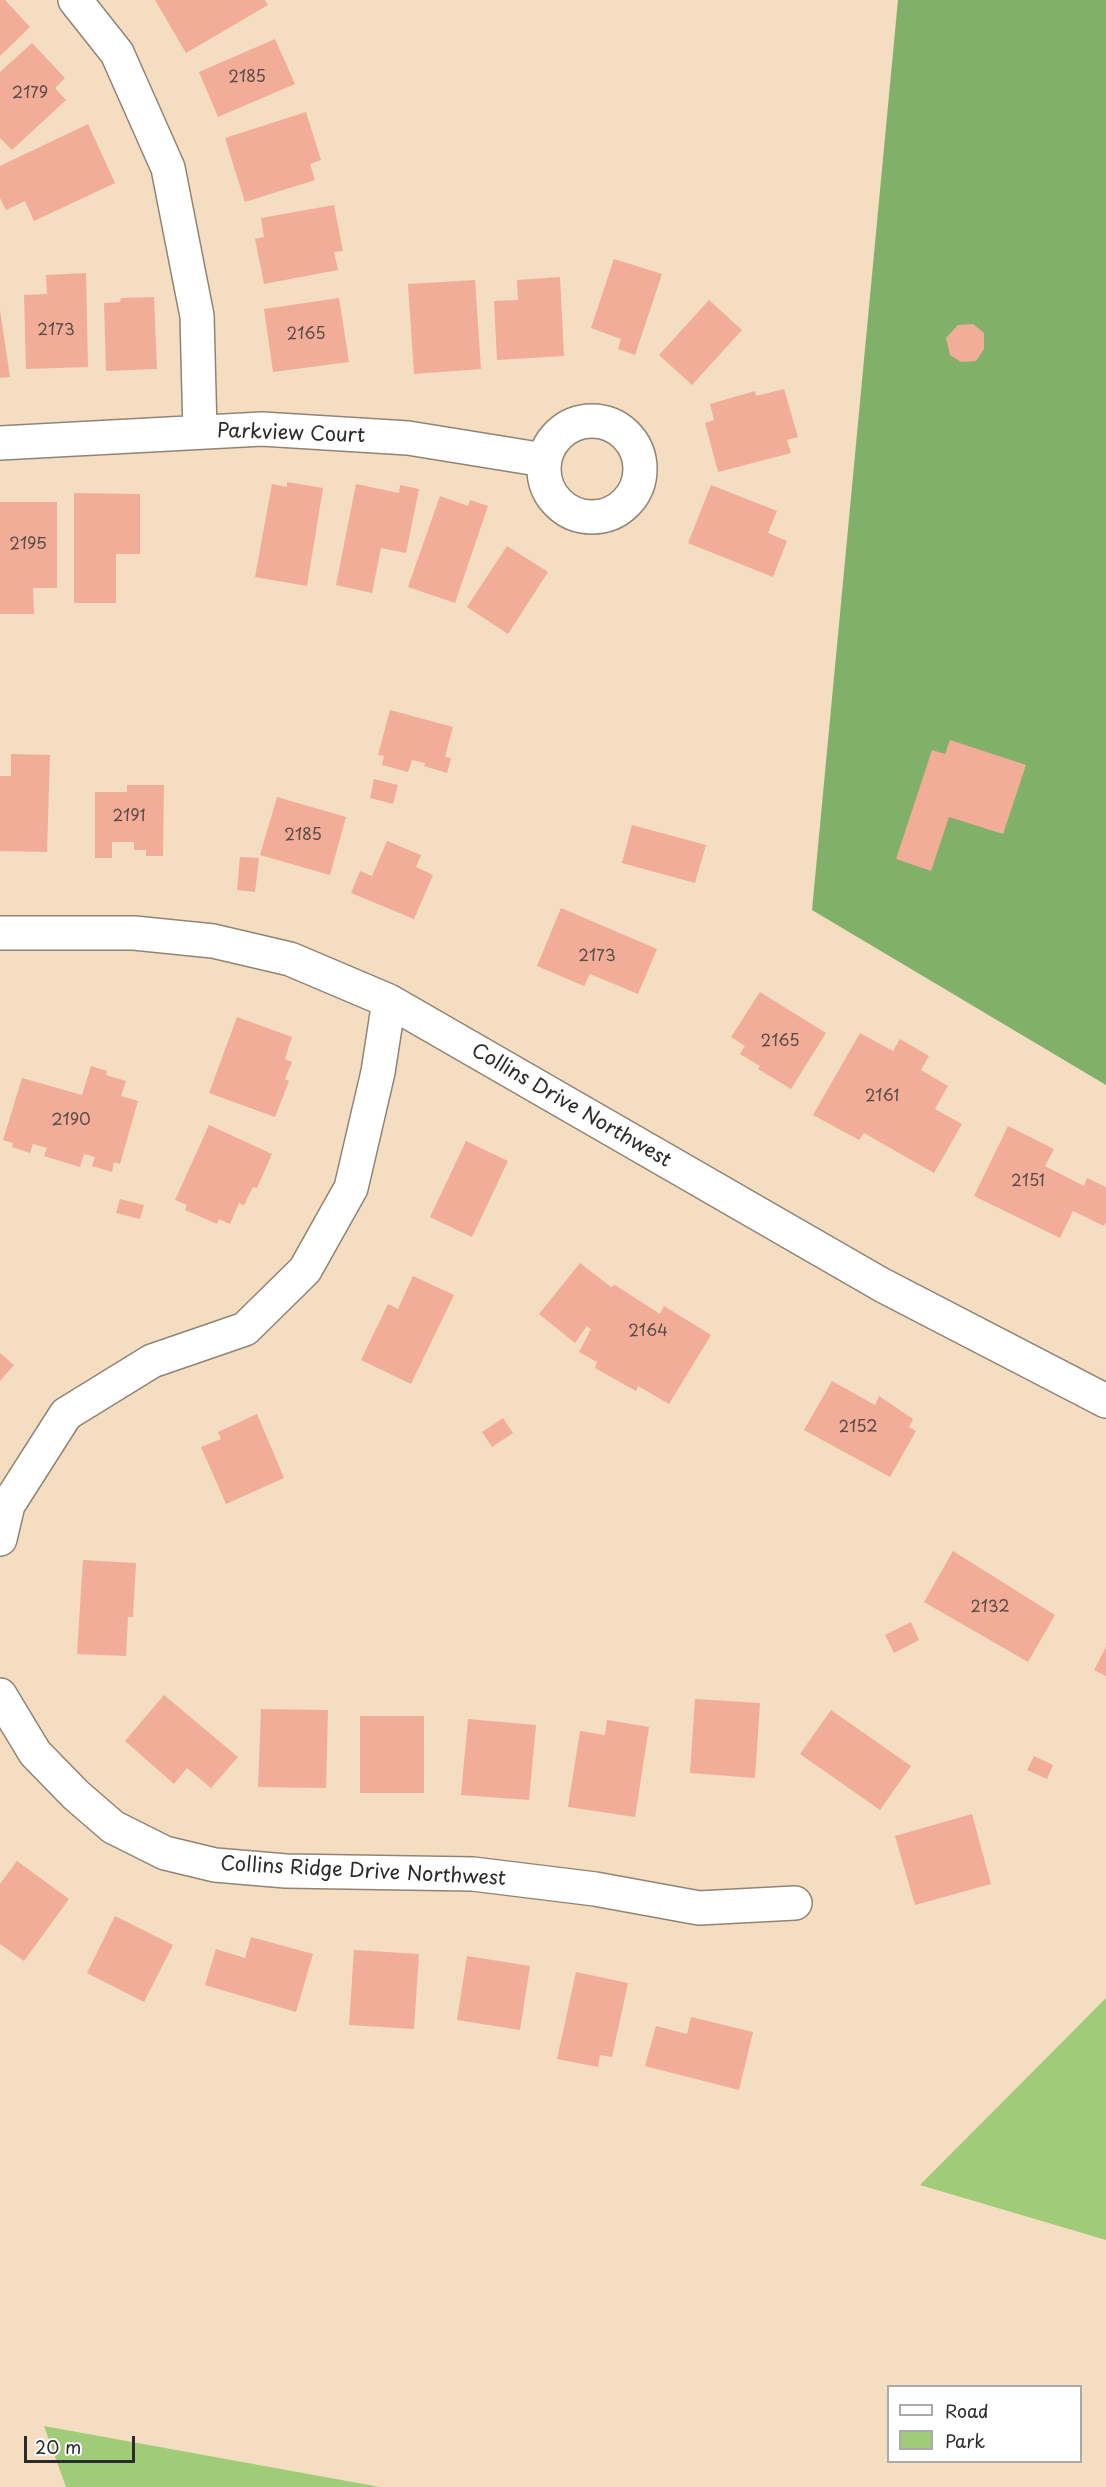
<!DOCTYPE html>
<html>
<head>
<meta charset="utf-8">
<style>
  body { margin:0 }
  #map { position:relative; width:1106px; height:2487px; overflow:hidden; background:#f4ddc1; font-family:"Playpen Sans",sans-serif }
  canvas { display:block }
  .legend { position:absolute; left:887px; top:2385px; width:195px; height:78px; box-sizing:border-box; background:#fff; border:2px solid #aaa; margin:0; padding:8px 10px; list-style:none; font-size:18px; color:#2b2b2b }
  .legend li { display:flex; align-items:center; gap:12px; height:30px }
  .legend b { width:30px; border:2px solid #aaa }
  .scale { position:absolute; left:24px; top:2436px; width:111px; height:27px; box-sizing:border-box; border:3px solid #2b2b2b; border-top:0; padding-left:8px; font-size:18px; line-height:21px; white-space:nowrap; color:#2b2b2b; -webkit-text-stroke:4px #fff; paint-order:stroke }
</style>
</head>
<body>
<div id="map">
<canvas width="1106" height="2487"></canvas>
<ul class="legend">
<li><b style="height:8px;background:#fff"></b>Road</li>
<li><b style="height:16px;background:#a0cc79"></b>Park</li>
</ul>
<div class="scale">20 m</div>
</div>
<script>
const ctx = document.querySelector('canvas').getContext('2d');
ctx.lineJoin = 'round';
function paint(path, color) {
  ctx.fillStyle = color;
  ctx.fill(path, 'evenodd');
}
function stroke(path, color, width, dash) {
  ctx.strokeStyle = color;
  ctx.lineWidth = width;
  ctx.lineCap = dash ? 'butt' : 'round';
  ctx.setLineDash(dash || []);
  ctx.stroke(path);
}
function label(font, color, halo, rows, align = 'center') {
  ctx.font = font + ' "Playpen Sans",sans-serif';
  ctx.lineWidth = 4.5;
  ctx.setLineDash([]);
  ctx.textBaseline = 'middle';
  ctx.strokeStyle = halo;
  ctx.fillStyle = color;
  for (const [text, x, y, turn = 0] of rows) {
    ctx.save();
    ctx.translate(x, y);
    ctx.rotate((+turn || 0) * Math.PI / 180);
    ctx.textAlign = isNaN(turn) ? turn : align;
    if (halo) ctx.strokeText(text, 0, 0);
    ctx.fillText(text, 0, 0);
    ctx.restore();
  }
}
paint(new Path2D(`
  M1106,1998V2240L920,2185Z
  M44,2426L380,2487H66Z`), '#a0cc79');
paint(new Path2D(`
  M898,0H1106V1085L812,910Z`), '#80b069');
paint(new Path2D(`
  M0,0H5L30,27L0,56Z
  M155,0H265L268,5L186,53Z
  M275,39L295,84L218,117L199,72Z
  M32,43L65,78L55,88L66,100L12,150L0,138V72Z
  M306,112L321,160L310,164L315,180L245,202L225,138Z
  M88,124L115,183L34,221L25,201L6,210L0,198V166Z
  M334,205L343,251L334,252L338,270L264,284L255,239L264,237L261,218Z
  M614,259L662,274L635,355L618,349L621,339L591,328Z
  M86,273L88,367L26,369L24,295L47,294L46,275Z
  M560,277L564,356L497,360L494,301L518,300L517,280Z
  M475,280L481,369L414,374L408,284Z
  M154,297L157,369L106,371L104,303L120,302L121,298Z
  M339,298L349,362L273,372L264,309Z
  M709,300L742,330L692,385L659,355Z
  M0,310L10,377L0,378Z
  M973,324L984,333V349L976,361L961,362L950,355L946,338L958,325Z
  M784,389L798,437L787,440L791,453L718,472L705,423L714,420L710,404L755,391L756,396Z
  M287,482L323,488L307,586L255,577L272,484L287,487Z
  M356,484L399,493L400,485L419,489L406,553L381,548L372,593L336,585Z
  M711,485L777,511L768,533L787,541L773,577L688,543Z
  M74,493L140,494V554H116V603H74Z
  M440,496L468,506L470,500L488,506L455,603L408,587Z
  M0,502H57V588H33L34,614H0Z
  M507,546L548,572L508,634L467,607Z
  M390,710L453,727L445,757L451,758L447,773L424,766L425,763L412,760L408,772L382,765L384,756L378,755Z
  M950,740L1026,765L1003,834L949,817L931,871L896,859L932,750L945,754Z
  M11,754L50,755L47,852L0,851V776H11Z
  M374,779L398,785L393,804L370,798Z
  M127,785H164L163,856H146V850H134V842H112V858H95V792H127Z
  M277,797L346,817L330,875L260,855Z
  M632,825L706,845L695,883L622,863Z
  M387,841L421,855L416,867L433,875L414,919L351,893L360,871L372,876Z
  M240,857L259,858L255,892L237,890Z
  M561,908L657,949L638,994L590,974L584,986L537,966Z
  M760,992L826,1033L791,1089L758,1069L760,1066L740,1054L745,1046L731,1037Z
  M237,1017L292,1037L285,1059L292,1062L285,1079L289,1081L275,1117L209,1093Z
  M860,1033L893,1051L900,1039L929,1056L921,1070L948,1086L935,1109L962,1124L934,1173L864,1133L859,1140L813,1115Z
  M91,1066L107,1071L106,1075L126,1081L121,1096L138,1101L120,1164L114,1162L112,1172L92,1166L95,1157L84,1154L80,1167L44,1156L47,1148L33,1144L30,1153L12,1147L13,1143L3,1140L22,1078L82,1095Z
  M209,1125L272,1154L257,1188L253,1187L244,1205L239,1203L230,1224L219,1219L217,1224L185,1210L187,1205L175,1200Z
  M1008,1126L1054,1149L1045,1166L1084,1186L1087,1178L1106,1187V1222L1104,1226L1073,1211L1060,1238L974,1196Z
  M466,1141L508,1161L472,1237L430,1217Z
  M120,1199L144,1205L140,1219L116,1213Z
  M580,1263L611,1287L615,1285L660,1314L664,1306L711,1335L669,1404L638,1386L636,1391L595,1368L597,1362L579,1352L591,1329L587,1326L575,1343L539,1314Z
  M413,1276L454,1295L411,1384L361,1360L388,1304L398,1309Z
  M0,1353L14,1365L0,1381Z
  M832,1381L875,1405L879,1396L913,1419L909,1427L916,1431L890,1477L804,1430Z
  M257,1414L284,1478L226,1504L201,1447L221,1439L218,1432Z
  M503,1418L513,1433L492,1447L482,1432Z
  M953,1551L1055,1615L1028,1662L924,1602Z
  M83,1560L136,1563L133,1617H128L126,1656L77,1654Z
  M911,1622L919,1640L894,1653L885,1635Z
  M1106,1647V1676L1094,1670Z
  M164,1695L238,1757L211,1788L187,1768L174,1784L125,1741Z
  M695,1699L760,1703L755,1778L690,1773Z
  M261,1709L328,1710L326,1788L258,1787Z
  M831,1710L911,1766L880,1810L800,1754Z
  M360,1716H424V1793H360Z
  M468,1719L536,1725L529,1800L461,1795Z
  M607,1720L649,1727L635,1817L568,1807L580,1731L605,1735Z
  M1034,1756L1053,1765L1047,1779L1027,1770Z
  M972,1814L991,1884L915,1905L895,1836Z
  M17,1861L69,1899L24,1961L0,1944V1884Z
  M115,1916L173,1945L144,2002L87,1973Z
  M251,1937L313,1954L296,2012L205,1985L216,1949L245,1958Z
  M354,1950L419,1954L414,2029L349,2025Z
  M467,1956L530,1966L520,2030L457,2020Z
  M576,1972L628,1983L612,2057L600,2055L598,2067L557,2059Z
  M691,2017L753,2032L739,2090L645,2066L656,2026L687,2034Z`), '#f1ad98');
const minor = new Path2D(`
  M75,0L117,53L168,168L197,316L200,432
  M544 469a48 48 0 1 1 96 0a48 48 0 1 1-96 0Z
  M0,443L262,429L408,438L544,460
  M0,933H134L213,941L290,959L389,1001L882,1285L1106,1401
  M0,1539L8,1505L66,1414L152,1361L245,1329L305,1270L351,1188L378,1072L389,1001
  M0,1695L35,1753L76,1795L113,1827L165,1853L215,1865L286,1871L473,1874L595,1889L699,1908L795,1903`);
stroke(minor, '#908476', 36);
stroke(minor, '#fff', 33);
label('16px', '#5c4c46', null, [
  ["2185",247,78],
  ["2179",30,94],
  ["2173",56,331],
  ["2165",306,335],
  ["2195",28,545],
  ["2191",129,817],
  ["2185",303,836],
  ["2173",597,957],
  ["2165",780,1042],
  ["2161",882,1097],
  ["2190",71,1121],
  ["2151",1028,1182],
  ["2164",648,1332],
  ["2152",858,1428],
  ["2132",990,1608]
]);
label('20px', '#2b2b2b', '#fff', [
  ["Parkview Court",291,434,2],
  ["Collins Drive Northwest",571,1106,30],
  ["Collins Ridge Drive Northwest",363,1872,3]
]);
</script>
</body>
</html>
